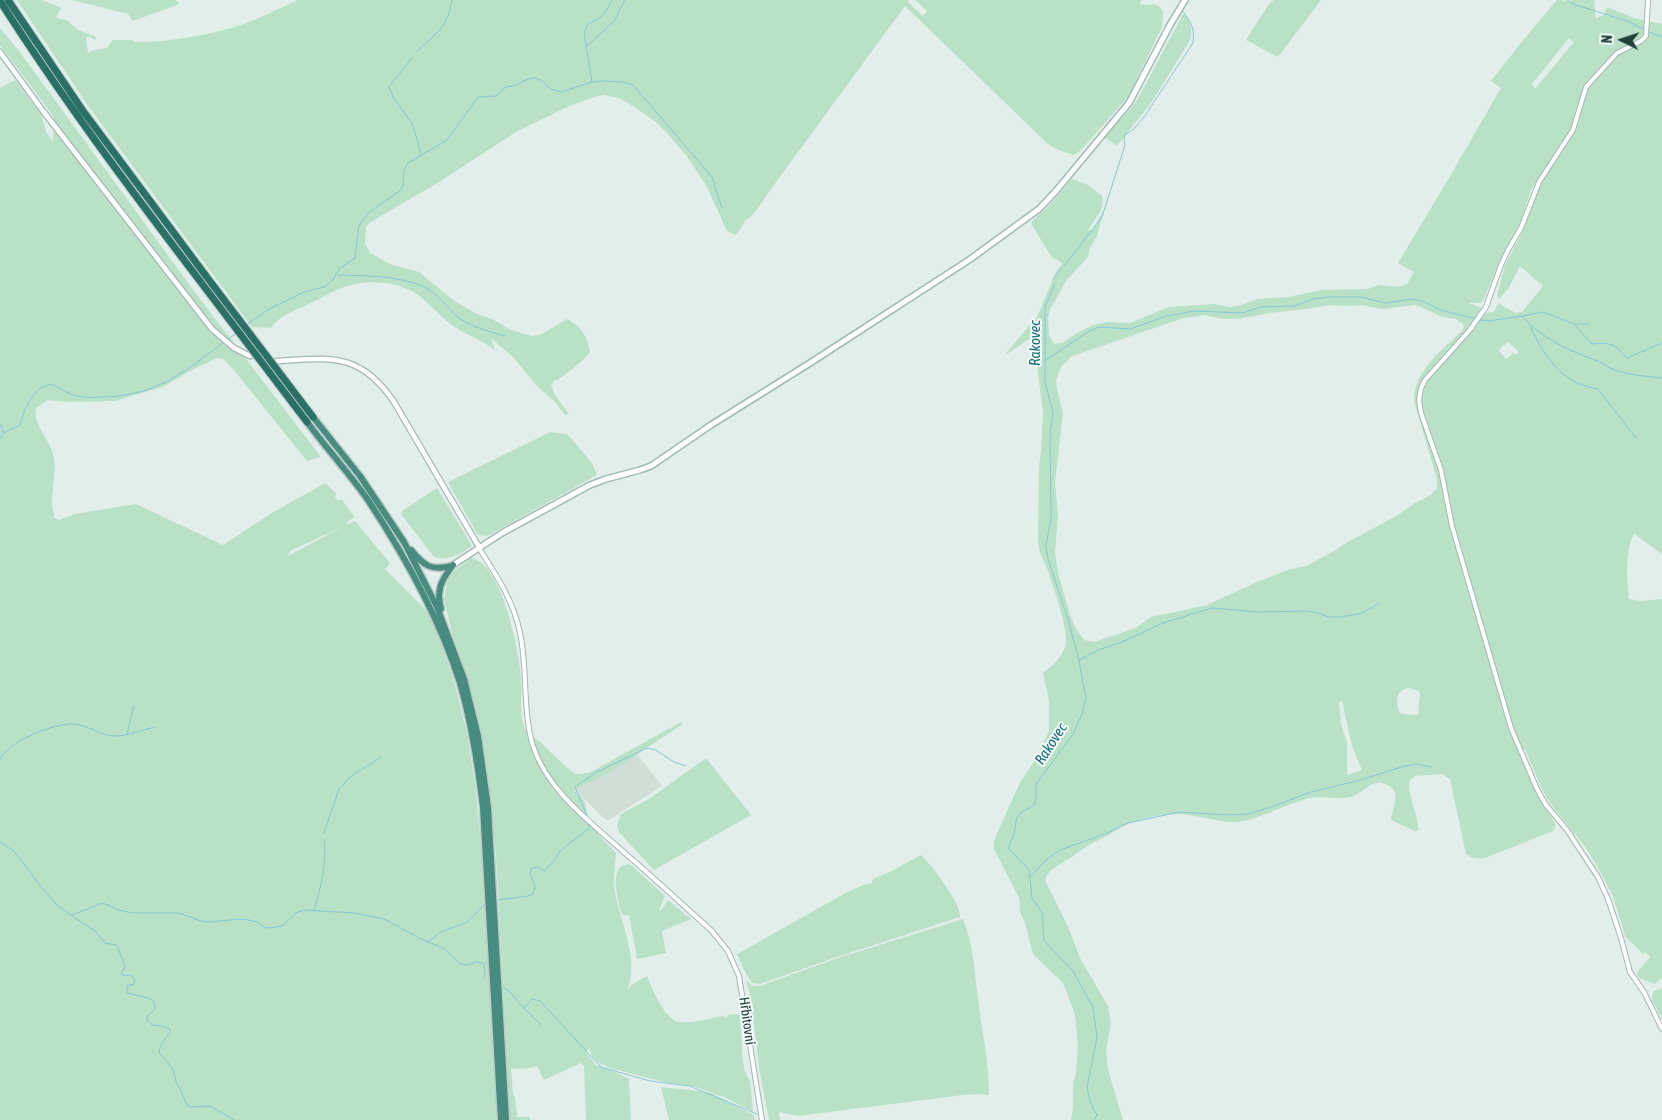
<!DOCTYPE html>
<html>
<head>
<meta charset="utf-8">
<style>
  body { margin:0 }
  #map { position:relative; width:1662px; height:1120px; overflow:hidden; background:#e2eee9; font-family:"Asap Condensed",sans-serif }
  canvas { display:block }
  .north { position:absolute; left:1597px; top:15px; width:50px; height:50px; -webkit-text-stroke:4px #f3faf7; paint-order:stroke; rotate:274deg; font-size:14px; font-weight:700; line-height:20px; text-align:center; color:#20413a }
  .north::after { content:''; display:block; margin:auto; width:18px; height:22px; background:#20413a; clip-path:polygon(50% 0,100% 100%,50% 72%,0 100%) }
</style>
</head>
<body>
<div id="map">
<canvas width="1662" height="1120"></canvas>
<div class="north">N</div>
</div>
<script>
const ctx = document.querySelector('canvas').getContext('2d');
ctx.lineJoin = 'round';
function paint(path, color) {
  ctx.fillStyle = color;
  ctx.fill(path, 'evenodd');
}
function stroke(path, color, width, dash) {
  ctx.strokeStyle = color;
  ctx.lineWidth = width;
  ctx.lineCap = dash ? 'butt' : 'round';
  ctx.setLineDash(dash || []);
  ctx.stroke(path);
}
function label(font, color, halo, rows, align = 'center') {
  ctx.font = font + ' "Asap Condensed",sans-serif';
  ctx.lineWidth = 4;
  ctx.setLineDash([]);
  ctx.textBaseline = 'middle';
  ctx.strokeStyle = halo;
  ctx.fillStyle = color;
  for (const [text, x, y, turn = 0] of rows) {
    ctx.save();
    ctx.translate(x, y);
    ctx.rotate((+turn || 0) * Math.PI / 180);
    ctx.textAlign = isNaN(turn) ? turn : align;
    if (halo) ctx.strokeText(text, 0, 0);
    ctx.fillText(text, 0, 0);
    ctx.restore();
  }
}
paint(new Path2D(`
  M637,754L662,786L607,821L574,789L609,773Z`), '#d0ded8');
paint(new Path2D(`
  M17,0H42L61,8L56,18L67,20L78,30L96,37L95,40L90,37H86L88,53L94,50L107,48L113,40H132L135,42C170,42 204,36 238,26C259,19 278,9 298,0H908L909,3L923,16L927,11L915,0H1142L1140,2L1141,5L1154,4L1160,7L1163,12L1162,27L1128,97L1081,150L1074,155L1061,151L1049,145L905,6L771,189C764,199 754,217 743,222H745L736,235L727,231L707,187L686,155L666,132L656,122L633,106L619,98L604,95L597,96L567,107L516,132L439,182L369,223L366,227L365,243L370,253L390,264L419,272L453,300L477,314L492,319L511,330L532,336L540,335L567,319C580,326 588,336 590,352C584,360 563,378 554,381L551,385L555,395L569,414L565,415L554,401L536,385L514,358L491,338L495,350C481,339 463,334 449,323C438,314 429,303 418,295C399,281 365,279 344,287C333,291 323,297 313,302C299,309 279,315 271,328L252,327L89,107Z
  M72,0H175L180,4L133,21L128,14Z
  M1274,0H1321L1278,57L1246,40L1269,4Z
  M1557,0L1572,1V0H1594L1596,18L1604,15L1607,7L1634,18L1662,24V554L1634,534C1625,548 1627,581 1629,599L1640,601L1662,599V977L1655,984L1639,978L1637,973L1650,957L1645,952L1643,954L1625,936L1613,896L1600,871L1586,848L1549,802L1541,787L1525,749L1518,751L1537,795L1555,823V827L1553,831L1485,858C1478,859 1471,859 1466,854L1450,779L1442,774L1415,776L1409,782C1408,799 1420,818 1418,831H1415L1391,820C1392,807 1405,787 1381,783C1370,781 1362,794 1351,797C1336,800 1321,795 1306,799C1285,805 1266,815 1245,821C1227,825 1206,817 1188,815C1167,812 1141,817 1121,827C1116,830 1111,834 1105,837C1091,843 1086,847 1073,856C1063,864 1049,867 1045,880L1069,929L1080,958L1108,1006L1111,1023L1106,1050L1108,1070L1123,1120H1071L1073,1108V1083L1076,1073L1078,1046L1075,1014L1063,983L1033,954L1025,923L1020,912L1019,898L994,849V841L1006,813L1021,781L1037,757L1049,731V700L1043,673C1053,666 1064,655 1066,643C1068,628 1053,586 1048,571C1044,561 1039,553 1038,542L1039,466L1041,452L1043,412L1037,366L1039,338L1032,337L1007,354L1006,353L1037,317L1056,272L1062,264L1057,259H1054L1051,256L1032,225V221L1048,207L1072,179L1088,185L1102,196L1103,199L1102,208L1087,232L1094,228L1105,207L1097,236L1090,248L1088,257L1066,281L1050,310L1048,317L1049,335L1054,344L1062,343L1077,333L1093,325L1108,322L1130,323L1169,307L1214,304L1229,307L1238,306L1258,299L1288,297L1321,290L1368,289L1379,285L1398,287L1407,284L1414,272L1398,263L1449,178L1501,88L1491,81L1524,39ZM1569,38L1574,42L1535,89L1532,84ZM1562,141L1566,147L1546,175L1531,205L1521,235L1505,265L1497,296L1499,299L1508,289L1520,266L1543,286L1522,312L1516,313L1498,303L1494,312L1481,313V308L1469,303H1481L1484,299L1501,258L1519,227L1531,190ZM1332,305L1348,306L1361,305L1382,309L1416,305L1442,317L1456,319L1463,324L1464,328L1461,332C1441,351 1414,371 1414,401L1437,479V488L1431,495L1415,503L1398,515L1346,543L1334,551L1306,566L1291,569L1257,582L1207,605L1151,617L1136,628L1094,642L1084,640L1076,629L1070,615L1058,573L1055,553L1058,516L1055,483L1063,413L1057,390L1056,380L1061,367L1072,356L1078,354L1184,318L1204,315L1223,319H1238L1269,313L1306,309ZM1508,342L1519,352L1516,355L1513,353L1506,359L1499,351L1502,346ZM1410,688L1418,691L1420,693L1418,715L1401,714C1394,704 1396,688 1410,688ZM1342,701L1352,746L1362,770L1347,775V743L1341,723L1339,702Z
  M1183,14C1192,19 1193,32 1189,42L1153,100L1117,146L1105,137L1132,107L1140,95Z
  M0,28L19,51L194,291L321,457L307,461L233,369L223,359L217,358L194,369L163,387L115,401L68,402L48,400L36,408C33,423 47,437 52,451C58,468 52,485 52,502C52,507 54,513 54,518L59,520L75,514L136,504L223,545L272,513L325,483L336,493L335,497L337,500H342L355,517L348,521L346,525L355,521L390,563L385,569L428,612L441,642L455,684L467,733L475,783L482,856L497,1120H0V88L15,80L41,114L46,132L53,142L54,117L0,45ZM344,526L288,556L290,551Z
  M550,432L566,434L570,437L592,463L597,475L487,536L478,535L448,482Z
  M437,488L472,546C459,555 449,561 434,557L401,514L402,511Z
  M471,558C501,561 520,653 521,679C522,692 519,717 525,728C527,733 534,737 539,741C551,752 562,764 575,774L589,773L681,722L683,724L609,773L574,790C587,802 587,803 586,821L616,853C615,866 613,879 615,892C620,923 640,958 627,991L631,985L647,976C652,988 665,1021 680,1022C694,1023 710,1018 723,1016L726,1018L728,1015L738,1014L740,1015C743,1031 739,1070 750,1080L753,1112L726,1098L693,1086L664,1082L610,1068L598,1062L592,1056L589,1048L586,1052L596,1065L611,1070L629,1079L631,1120H586L584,1066L581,1063L544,1080L537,1066L531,1068L511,1069L513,1095L515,1096L517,1117H530V1120H510L496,855L489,781L475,705L453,637L444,600L448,578L454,571Z
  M706,758L751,815L654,870L619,832L617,824L621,814L649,799Z
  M921,855C931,864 962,905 960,917L837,957L760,984L752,983C745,973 742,965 737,954L844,894L863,885L872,883L873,879L890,872Z
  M628,864L631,865L665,896L659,910L661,911L668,900L691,919L662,931L666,953L637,959L629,915H622C619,902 607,866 628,864Z
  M963,919C974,945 974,971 978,999C982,1031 989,1062 989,1095L977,1094L963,1095L798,1116L779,1112L780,1120H769L760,1074L750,995L746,979L752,986H760L838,958Z
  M1662,988V1019L1652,1000V995L1654,991Z
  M661,1087L709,1092L754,1115L755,1120H669Z`), '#b9e1c6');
stroke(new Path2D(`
  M1567,0L1576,5L1627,21L1645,30
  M1649,32L1662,37
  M586,47L614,21L625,0
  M417,51C436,34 448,27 452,0
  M412,58L389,87L394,99L412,123L421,153
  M592,82L584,32L588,24L601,17L606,11L612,0
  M1064,266L1102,217L1125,145L1124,140L1125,135L1134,129L1144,117L1193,43C1195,27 1191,23 1182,10
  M338,275C367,276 401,275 428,289C441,297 450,312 462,320C475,328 491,332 505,336
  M1053,279L1061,269
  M1055,284L1045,307V382L1053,413L1050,433L1051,518L1046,546L1048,559L1068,619L1079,661L1086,699L1082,714L1073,734L1037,783C1034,789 1038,798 1035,803C1033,807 1026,809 1022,812C1013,819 1017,826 1014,834C1012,840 1009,842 1009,849L1029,870L1032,898L1042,912L1044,941L1073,971L1093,1007L1097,1037L1087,1087L1090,1102L1097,1115L1094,1120
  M1523,316L1543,312L1574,324L1592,344C1610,342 1615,344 1627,358L1662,343
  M1480,320L1488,321L1522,316C1541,338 1568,350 1595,360C1601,362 1606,366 1612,369C1627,375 1646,376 1662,378
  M1575,324H1589
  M246,325L269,309L304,292L324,287L333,280L339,269L355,258L359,225L368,213L400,191L403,185L404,170L408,163L447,140L478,97L496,96L506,87L514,86L528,79L535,78L541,80L551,89L561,92L592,82L601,81L623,82L633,85L712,177L722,208
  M1530,326C1544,357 1563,384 1598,389L1636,438
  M1046,360L1091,330L1100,327L1130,329L1167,316L1194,311L1242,313L1261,307L1295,306L1313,299L1328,297H1361L1385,303L1412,299L1422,301L1441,310L1476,319
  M0,424L4,433
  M0,439L5,432L20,425C25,408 31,390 50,384C62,388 68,395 82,397C89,398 98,397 105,397C163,395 191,366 235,334
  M1079,660L1101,649L1122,642L1163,623L1212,608L1258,612L1307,611L1318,613L1328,617H1340L1359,614L1372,608L1379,603
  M127,734L134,706
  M0,759C9,741 54,723 73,724C88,725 99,735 114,736C127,736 142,730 155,727
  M588,818L575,787L597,772L647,748L656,750L674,762L686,766
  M324,833L339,789L350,777L381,757
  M0,842L15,852L38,883L56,904L78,920L94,930L105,943L116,945L118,948L125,967L121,974L126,976L130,975L135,979L134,984L127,986V993L148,998L154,1001L155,1009L147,1017V1020L152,1025L162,1026L170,1029V1033C150,1057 162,1051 173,1070C175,1074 175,1078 176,1082C180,1090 184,1095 186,1104L190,1107L210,1106L234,1120
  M1031,876L1046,860L1060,850L1105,834L1128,823L1179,812L1231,815L1248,814L1274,806L1311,792L1357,781L1405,766L1417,764L1431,767
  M499,900L528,896L533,894L535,886L530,873L532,868L538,867L544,871L555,860L559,852L589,828V824
  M314,910C321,888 327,863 324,840
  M72,915L103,903L118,910L132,913H179L201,921L210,922L240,919L249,920L258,922L264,927L269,928L282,926L296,913L304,910L355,913L384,919L423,940L443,948L461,964L468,965L477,962L484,964L485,977
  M428,942L441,932L467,922L485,904
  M503,987L509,991L524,1008L532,999L540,1001L601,1067L650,1081L690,1086L759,1115
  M524,1008L541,1025`), '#85c7d8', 1);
stroke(new Path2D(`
  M250,356L260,359L277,361`), '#bbcbc6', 4.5, [4.5, 2]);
const minor = new Path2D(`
  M1648,0L1646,36L1641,41L1617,53L1586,87L1573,130L1539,182L1521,228L1508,250L1501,265L1486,307L1469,331L1425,380L1421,388L1419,400L1421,413L1441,470L1452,526L1511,728L1537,789L1546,805L1567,830L1598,877L1608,899L1621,938L1630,972L1644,992L1662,1029
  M479,548C496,575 514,601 520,633C528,670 522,709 533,746C548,792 592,823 626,854C655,879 683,905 711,930L728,951L739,976L762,1120`);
const tertiary = new Path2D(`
  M0,52L43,111L212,329L234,348L250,356
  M277,361C331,358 360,352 394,402L479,547`);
const secondary = new Path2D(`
  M453,565L502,533L590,485L606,479L640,470L651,466L711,425L810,363L969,260L1039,209L1056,191L1129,103L1170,25L1185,0`);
const trunk = new Path2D(`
  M313,417L360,476L404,542L437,607L464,679L478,736L488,807L506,1120
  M307,422C327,449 349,473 368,500C405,556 440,619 460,683C472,724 478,765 483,807L501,1120
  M411,550C424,566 431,571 452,566
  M441,609C436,591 441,580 453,565`);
const motorway = new Path2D(`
  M8,0L83,111L206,276
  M0,1C62,98 130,189 200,281`);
stroke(minor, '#a4b7b1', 6);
stroke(tertiary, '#a4b7b1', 7);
stroke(secondary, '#9fbbb2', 8);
stroke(trunk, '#c1cac8', 9);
stroke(motorway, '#c1cac8', 9);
stroke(minor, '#fff', 4);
stroke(tertiary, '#fff', 4.5);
stroke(secondary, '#fff', 5);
stroke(trunk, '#468c7f', 6);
stroke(motorway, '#297065', 7);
const motorwayBridge = new Path2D(`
  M206,276L313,417
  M200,281L307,422`);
stroke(motorwayBridge, '#c1cac8', 9, []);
stroke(motorwayBridge, '#297065', 7);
label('14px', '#20413a', '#f3faf7', [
  ["Hřbitovní",747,1021,82]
]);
label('italic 15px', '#146b83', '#f3faf7', [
  ["Rakovec",1035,343,-90],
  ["Rakovec",1051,744,-57]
]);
</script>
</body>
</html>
